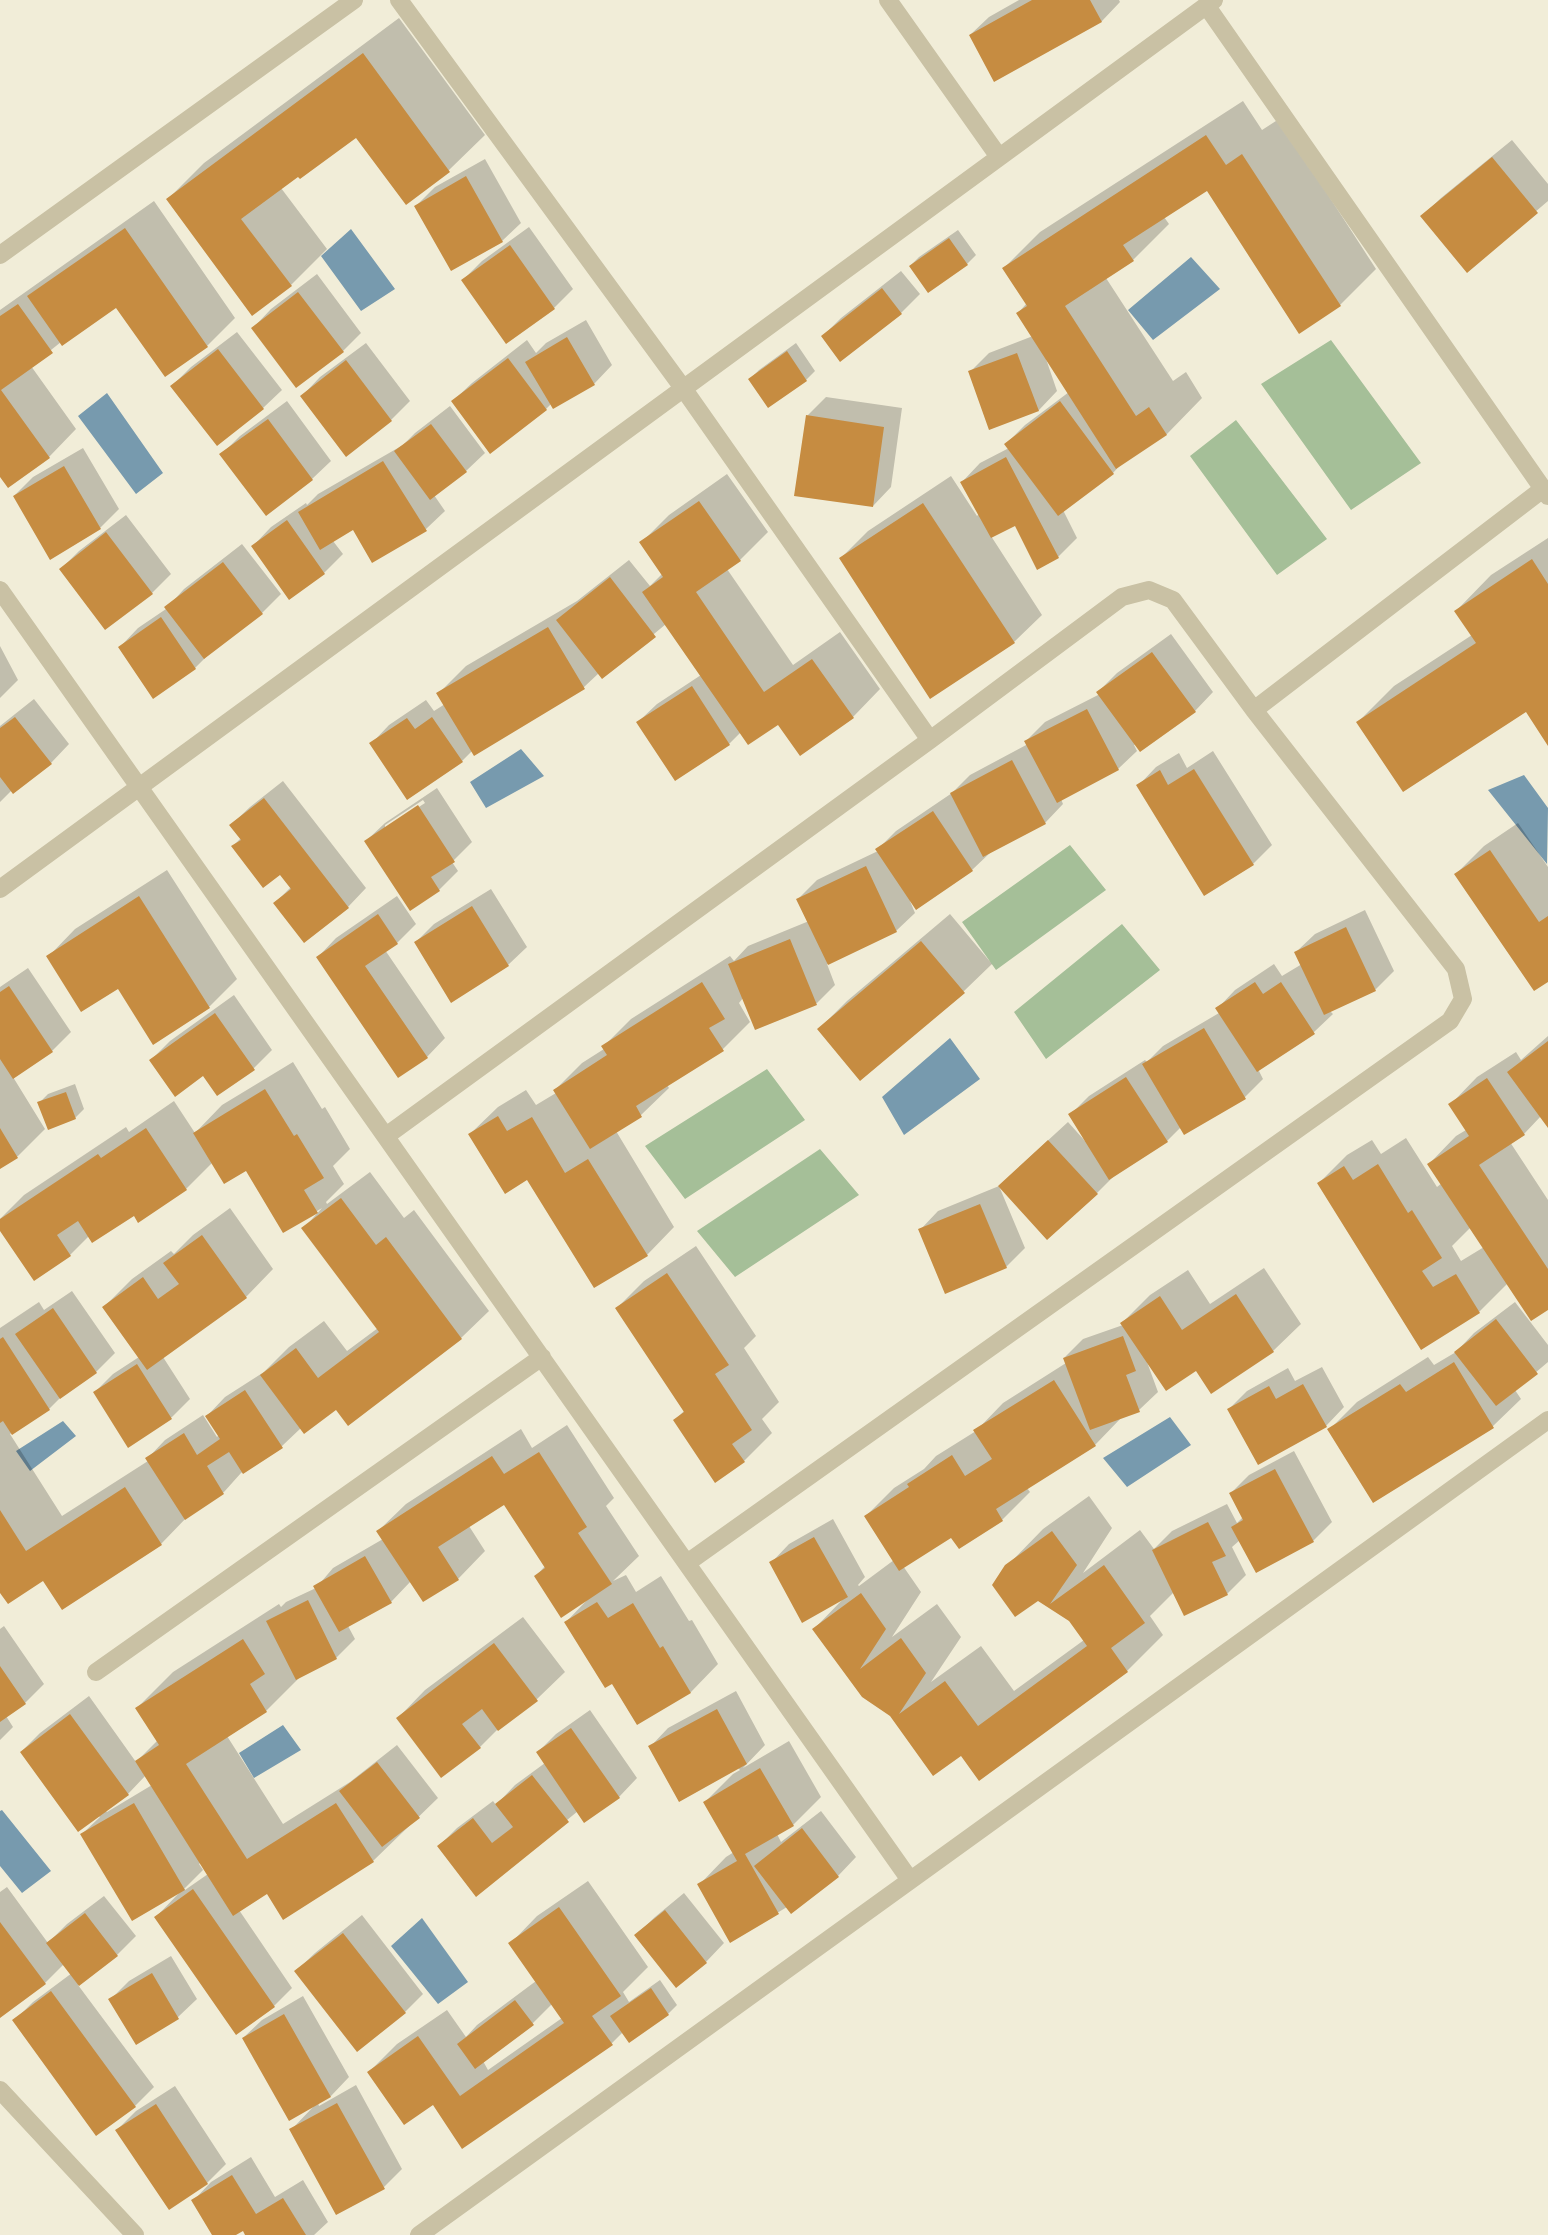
<!DOCTYPE html>
<html>
<head>
<meta charset="utf-8">
<style>
  body { margin:0 }
  canvas { display:block; background:#f1edd8 }
</style>
</head>
<body>
<canvas width="1548" height="2235"></canvas>
<script>
const ctx = document.querySelector('canvas').getContext('2d');
ctx.lineJoin = 'round';
function paint(path, color) {
  ctx.fillStyle = color;
  ctx.fill(path, 'evenodd');
}
function stroke(path, color, width, dash) {
  ctx.strokeStyle = color;
  ctx.lineWidth = width;
  ctx.lineCap = dash ? 'butt' : 'round';
  ctx.setLineDash(dash || []);
  ctx.stroke(path);
}
paint(new Path2D(`
  M1331,340L1421,463L1351,510L1261,384Z
  M1236,420L1327,539L1277,575L1190,456Z
  M1070,845L1106,890L996,970L962,922Z
  M1122,924L1160,970L1046,1059L1014,1012Z
  M767,1069L805,1120L685,1199L645,1146Z
  M820,1149L859,1195L735,1277L697,1231Z`), '#a5bf98');
paint(new Path2D(`
  M351,229L395,289L361,311L321,256Z
  M1191,257L1220,289L1153,340L1128,310Z
  M107,393L163,473L136,494L78,416Z
  M521,749L544,776L486,808L470,782Z
  M1524,775L1548,808L1547,864L1488,790Z
  M950,1038L980,1079L904,1135L882,1097Z
  M1170,1417L1191,1445L1127,1487L1103,1458Z
  M63,1421L76,1436L30,1471L16,1451Z
  M283,1725L301,1750L254,1778L239,1753Z
  M2,1810L51,1871L22,1893L0,1866V1811Z
  M422,1918L468,1982L438,2004L391,1946Z`), '#779aae');
paint(new Path2D(`
  M1019,0H1119L1120,2L1102,21L995,80L970,35L989,17Z
  M399,18L485,135L449,170L407,203L357,136L298,175L281,188L327,249L291,285L168,199L204,163Z
  M1243,101L1262,130L1279,119L1376,269L1340,305L1299,332L1207,189L1164,217L1169,224L1133,260L1106,278L1173,381L1186,372L1202,398L1167,434L1123,462L1113,473L1063,510L1077,538L1058,557L1038,568L1015,524L991,536L1042,615L1014,642L841,558L868,531L951,476L977,516L979,514L962,482L980,463L1009,448L1006,444L1025,425L1069,392L1045,356L1057,391L1039,410L990,428L970,372L989,353L1033,336L1018,313L1027,303L1004,268L1040,232Z
  M1512,140L1548,184V201L1467,270L1422,216L1441,198Z
  M485,159L521,223L502,241L416,206L435,187Z
  M154,201L235,318L207,346L117,306L61,342L31,366L76,429L49,457L0,474V310Z
  M529,227L573,289L554,308L463,280L482,261Z
  M958,230L976,255L967,264L910,266L919,257Z
  M901,271L920,294L901,313L841,360L823,336L841,318Z
  M317,274L361,333L343,351L253,328L271,309Z
  M586,320L612,365L594,384L551,404L546,409L453,401L472,383L527,340L536,353L546,343Z
  M237,332L282,390L263,408L172,386L191,367Z
  M366,343L410,401L391,420L347,455L302,396L320,377Z
  M796,343L815,371L806,380L769,406L750,379L759,370Z
  M826,397L902,408L891,487L873,506L807,416Z
  M287,401L331,461L312,479L221,455L240,436Z
  M450,406L485,453L466,471L434,495L445,511L426,529L354,528L333,541L343,554L324,573L290,598L253,546L271,527L306,503L307,505L318,494L403,445L415,433Z
  M83,448L119,509L100,528L14,496L33,477Z
  M727,474L768,532L740,560L727,569L793,665L840,632L880,689L853,717L778,722L741,732L729,744L675,779L638,722L657,704L701,675L666,624L602,677L599,673L584,687L473,750L462,761L371,744L389,725L426,700L434,711L445,704L438,694L466,666L577,601L629,560L650,586L662,574L641,543L669,515Z
  M126,515L171,574L152,593L106,628L61,569L79,551Z
  M1548,538V743L1526,709L1358,722L1394,686L1472,635L1456,611L1491,575Z
  M242,544L281,594L262,613L210,653L195,668L154,697L120,647L138,628L166,609L184,589Z
  M1171,634L1213,692L1195,711L1134,745L1137,751L1118,769L1061,799L1063,804L1045,823L992,851L972,870L910,901L915,913L896,931L827,964L835,985L817,1003L756,1028L743,998L739,1003L750,1022L723,1049L667,1085L669,1088L641,1115L616,1131L674,1227L647,1255L528,1178L470,1134L498,1107L526,1090L536,1105L556,1093L555,1090L582,1063L604,1049L603,1047L631,1019L730,956L734,961L748,946L809,921L798,899L817,880L878,851L877,850L896,831L952,793L970,775L1028,744L1026,741L1045,722L1100,694L1098,692L1117,673Z
  M0,646L18,680L0,698Z
  M34,699L69,744L51,763L12,790L0,802V726Z
  M1213,751L1272,845L1253,864L1138,786L1156,767L1179,753L1187,768Z
  M283,781L366,888L348,907L275,903L291,887L280,873L233,846L241,838L231,825L250,807Z
  M437,788L472,842L452,862L458,871L439,890L411,909L366,841L385,823ZM423,800L425,803L385,829V825Z
  M1518,823L1548,867V980L1456,874L1484,846Z
  M167,870L237,979L210,1006L154,1043L118,987L48,957L75,929Z
  M491,889L527,947L508,965L416,942L434,924Z
  M397,896L416,924L397,943L385,950L445,1038L427,1057L318,957L336,938Z
  M1365,910L1394,971L1375,990L1330,1011L1333,1014L1314,1032L1258,1069L1263,1079L1245,1097L1181,1127L1167,1141L1116,1174L1097,1193L1019,1167L1068,1122L1085,1141L1086,1140L1070,1115L1089,1096L1145,1060L1147,1062L1163,1046L1219,1013L1217,1009L1235,990L1274,964L1282,976L1302,964L1296,952L1315,934Z
  M950,914L992,964L964,991L860,1079L819,1029L847,1001Z
  M28,968L71,1032L52,1051L13,1077L45,1129L18,1156L0,1167V987Z
  M234,995L272,1050L254,1068L204,1074L151,1060L170,1041Z
  M1548,1036V1125L1541,1116L1524,1134L1510,1142L1548,1200V1308L1508,1283L1479,1312L1421,1348L1319,1183L1347,1155L1372,1140L1381,1154L1406,1138L1437,1187L1442,1183L1429,1164L1456,1136L1466,1130L1450,1105L1477,1077L1516,1052L1521,1060ZM1471,1227L1484,1247L1461,1261L1452,1246Z
  M293,1062L322,1109L325,1107L350,1149L333,1166L344,1184L326,1202L327,1204L370,1172L404,1218L414,1210L489,1311L461,1338L301,1428L282,1446L241,1473L224,1492L189,1515L161,1544L0,1590V1328L39,1302L44,1310L72,1291L115,1353L96,1372L63,1395L49,1409L10,1434L62,1516L148,1461L147,1459L165,1440L203,1415L217,1437L219,1435L207,1416L225,1397L264,1372L289,1347L324,1321L347,1351L378,1328L303,1229L322,1208L284,1231L246,1169L213,1162L186,1189L138,1221L134,1214L89,1236L70,1255L0,1228V1219L24,1195L126,1127L129,1132L174,1101L195,1133L222,1105Z
  M75,1084L84,1109L75,1118L39,1103L48,1094Z
  M999,1186L1025,1248L1006,1267L920,1230L938,1211Z
  M230,1208L273,1269L246,1297L163,1357L190,1399L172,1417L129,1446L95,1392L113,1374L139,1357L104,1307L132,1279L171,1251L174,1254L193,1235Z
  M696,1246L756,1336L744,1348L779,1402L762,1419L772,1433L744,1461L675,1420L685,1410L617,1308L644,1281Z
  M1264,1268L1301,1324L1273,1351L1196,1369L1147,1362L1158,1392L1139,1410L1122,1417L1095,1445L1027,1488L1030,1492L1002,1520L952,1536L903,1566L921,1592L892,1637L937,1604L961,1637L931,1682L981,1646L1014,1691L1084,1640L1070,1620L1038,1599L1007,1566L1043,1529L1089,1496L1112,1528L1083,1573L1140,1530L1154,1549L1172,1531L1227,1504L1237,1523L1243,1517L1231,1493L1249,1475L1294,1451L1332,1522L1313,1541L1240,1540L1232,1547L1246,1575L1227,1594L1174,1592L1150,1616L1163,1635L1127,1671L980,1779L961,1754L891,1715L814,1629L844,1598L771,1563L789,1544L833,1519L865,1577L858,1585L859,1586L894,1560L866,1516L894,1488L924,1469L936,1456L976,1431L1003,1403L1066,1363L1064,1358L1083,1339L1123,1325L1122,1323L1150,1295L1188,1270L1210,1304Z
  M1515,1302L1548,1345V1362L1515,1390L1521,1399L1493,1426L1374,1501L1329,1430L1357,1402L1428,1357L1434,1365L1456,1352L1474,1333Z
  M1322,1367L1344,1407L1326,1426L1229,1409L1247,1391L1288,1368L1295,1381Z
  M567,1425L614,1498L606,1506L639,1556L613,1581L626,1575L636,1592L661,1576L689,1621L692,1620L718,1664L691,1692L638,1723L613,1681L566,1622L588,1599L536,1576L545,1566L505,1503L469,1526L485,1551L458,1579L411,1581L391,1602L348,1626L355,1639L336,1658L302,1675L266,1711L227,1736L283,1824L350,1782L397,1745L438,1798L373,1861L268,1892L239,1910L292,1988L274,2006L156,1917L179,1893L82,1834L100,1817L21,1752L40,1733L89,1696L136,1762L158,1740L137,1708L173,1672L279,1604L281,1607L286,1602L316,1588L333,1568L383,1539L378,1531L406,1504L521,1429L532,1448ZM146,1775L152,1785L107,1812L105,1810L128,1794ZM201,1862L208,1874L185,1890L184,1889L203,1870L199,1864Z
  M523,1617L565,1672L537,1699L499,1728L480,1747L398,1718L425,1690Z
  M4,1626L44,1684L25,1703L6,1716L13,1727L0,1740V1629Z
  M736,1691L765,1745L743,1768L789,1741L821,1797L793,1825L777,1834L781,1842L821,1811L856,1857L838,1876L731,1941L699,1885L726,1857L734,1852L705,1802L733,1774L740,1770L738,1768L650,1747L668,1728Z
  M590,1710L637,1778L619,1797L578,1811L476,1895L439,1846L457,1828L493,1801L496,1805L515,1785L545,1763L537,1753L556,1734Z
  M588,1881L648,1967L623,1992L629,2002L660,1980L677,2005L668,2014L623,2032L612,2043L463,2147L433,2103L369,2072L397,2044L447,2010L466,2037L477,2025L536,1981L510,1944L537,1916ZM552,2004L562,2018L488,2070L483,2061L533,2023Z
  M7,1887L48,1943L67,1924L104,1896L136,1936L117,1955L78,1985L154,2087L135,2106L14,2021L33,2002L72,1973L64,1964L45,1983L0,2016V1892Z
  M684,1893L724,1943L706,1962L636,1935L655,1917Z
  M362,1915L423,1994L405,2012L296,1971L315,1953Z
  M171,1956L197,1999L178,2017L136,2043L110,2000L129,1981Z
  M303,1996L349,2077L331,2096L318,2103L319,2106L356,2085L402,2169L384,2187L291,2130L314,2106L243,2038L262,2020Z
  M175,2086L226,2164L207,2183L117,2130L136,2111Z
  M251,2157L275,2197L303,2180L328,2222L314,2235H247L244,2229L233,2235H214L193,2201L211,2182Z`), '#0003');
paint(new Path2D(`
  M1032,0H1090L1102,22L994,82L969,35Z
  M363,53L450,172L406,205L356,138L300,179L298,177L241,219L292,286L252,316L166,199Z
  M1206,135L1226,165L1242,154L1341,306L1299,334L1207,191L1123,245L1134,261L1065,306L1136,416L1149,407L1167,435L1116,469L1016,313L1027,306L1002,268Z
  M1492,157L1538,213L1467,273L1420,216Z
  M466,176L503,242L451,271L414,206Z
  M125,228L208,347L165,377L116,308L62,346L27,296Z
  M949,238L968,265L928,293L909,266Z
  M510,245L555,309L506,344L461,280Z
  M882,288L902,314L840,362L821,336Z
  M298,292L344,352L296,388L251,328Z
  M18,304L53,353L1,390L50,458L8,488L0,477V316Z
  M567,337L595,385L553,409L525,362Z
  M218,349L264,409L217,446L170,386Z
  M787,351L807,381L768,408L748,379Z
  M1017,353L1039,411L989,430L968,371Z
  M508,358L547,410L490,454L451,401Z
  M346,360L392,421L346,457L300,396Z
  M1060,401L1114,474L1058,516L1004,444Z
  M806,415L884,427L873,507L794,496Z
  M268,419L313,480L266,516L219,454Z
  M431,424L467,472L430,500L394,451Z
  M1006,457L1059,558L1037,570L1015,526L991,538L960,482Z
  M383,461L427,531L372,563L353,530L320,550L298,512Z
  M64,466L101,529L50,560L13,496Z
  M699,501L741,561L696,592L764,692L812,659L854,718L800,756L778,725L748,745L642,592L663,577L639,542Z
  M923,503L1015,643L930,699L839,558Z
  M287,520L325,574L289,600L251,546Z
  M106,532L153,594L105,630L59,569Z
  M1532,559L1548,584V746L1526,712L1403,792L1356,722L1476,643L1454,611Z
  M223,562L263,614L204,659L164,607Z
  M610,577L656,637L602,679L556,620Z
  M161,617L196,669L153,699L118,647Z
  M548,627L585,689L474,756L436,693Z
  M1152,652L1196,712L1140,752L1096,692Z
  M692,686L730,745L675,781L636,722Z
  M1087,709L1119,770L1057,803L1024,741Z
  M15,717L52,764L13,794L0,777V728Z
  M432,717L463,762L407,800L369,743L407,718L415,729Z
  M1012,760L1046,824L983,857L950,793Z
  M1194,769L1254,865L1204,896L1136,785L1160,770L1168,785Z
  M264,798L349,908L304,943L273,903L291,889L280,875L263,888L231,846L241,840L229,825Z
  M418,805L455,862L431,877L440,891L410,911L364,841Z
  M933,811L973,871L916,910L875,849Z
  M1490,850L1539,922L1548,916V982L1534,991L1454,874Z
  M866,866L897,932L828,965L796,899Z
  M139,896L210,1008L153,1045L118,989L81,1012L46,956Z
  M472,906L509,966L451,1003L414,942Z
  M378,914L398,944L365,966L428,1058L398,1078L316,957Z
  M1346,927L1376,991L1324,1015L1294,952Z
  M790,939L817,1005L755,1030L728,964Z
  M921,941L965,993L860,1081L817,1029Z
  M702,982L725,1019L709,1028L724,1051L636,1106L642,1117L590,1149L553,1090L607,1055L601,1046Z
  M1255,982L1263,994L1281,982L1315,1034L1257,1072L1215,1008Z
  M9,986L53,1052L13,1079L0,1059V992Z
  M215,1013L255,1070L217,1096L203,1076L175,1097L149,1060Z
  M1204,1028L1246,1099L1184,1135L1142,1064Z
  M1548,1041V1128L1507,1072Z
  M1126,1077L1168,1142L1109,1180L1068,1114Z
  M1487,1078L1525,1135L1479,1165L1548,1269V1310L1531,1321L1427,1164L1469,1136L1448,1104Z
  M265,1089L294,1136L297,1134L324,1178L304,1190L318,1213L283,1233L246,1171L224,1184L193,1133Z
  M66,1092L76,1119L48,1130L37,1102Z
  M498,1116L507,1131L532,1117L565,1173L588,1159L648,1256L594,1288L527,1180L505,1194L468,1134Z
  M0,1128L18,1158L0,1169Z
  M146,1128L187,1190L138,1223L134,1216L92,1243L78,1221L57,1235L71,1256L34,1281L0,1231V1219L98,1154L101,1158Z
  M1048,1140L1098,1194L1047,1240L998,1186Z
  M1378,1164L1408,1213L1412,1210L1442,1258L1422,1271L1433,1287L1456,1274L1480,1313L1421,1350L1317,1183L1344,1166L1353,1180Z
  M341,1198L376,1245L386,1237L462,1339L348,1426L336,1410L304,1434L260,1375L296,1348L318,1378L379,1332L301,1228Z
  M980,1204L1007,1268L945,1294L918,1229Z
  M202,1235L247,1298L147,1370L102,1307L143,1277L158,1299L179,1284L163,1263Z
  M667,1273L729,1365L715,1374L752,1430L732,1444L745,1462L715,1483L673,1420L684,1412L615,1308Z
  M1236,1294L1274,1352L1211,1394L1196,1371L1166,1391L1120,1323L1160,1296L1182,1330Z
  M53,1308L97,1373L60,1399L15,1334Z
  M1496,1319L1538,1374L1496,1406L1454,1352Z
  M1123,1336L1136,1371L1126,1375L1140,1412L1090,1430L1063,1358Z
  M3,1337L50,1410L12,1435L3,1421L0,1423V1339Z
  M1454,1362L1494,1428L1373,1503L1327,1429L1400,1384L1406,1392Z
  M137,1364L172,1419L128,1448L93,1392Z
  M1054,1380L1096,1446L996,1509L1003,1521L959,1549L951,1538L899,1571L864,1516L909,1487L907,1484L952,1455L965,1476L992,1459L973,1430Z
  M1303,1384L1327,1427L1258,1465L1227,1409L1269,1386L1276,1399Z
  M245,1390L283,1448L243,1474L229,1452L207,1466L224,1494L185,1520L145,1458L184,1433L197,1455L220,1439L205,1416Z
  M539,1452L587,1527L578,1533L612,1584L561,1618L534,1576L545,1568L504,1505L438,1547L459,1580L423,1602L376,1531L492,1456L504,1474Z
  M1275,1469L1314,1542L1256,1573L1231,1527L1243,1520L1229,1493Z
  M125,1487L162,1545L62,1610L43,1581L8,1604L0,1593V1510L26,1551Z
  M1208,1522L1226,1556L1212,1562L1228,1595L1184,1616L1152,1550Z
  M1052,1531L1077,1565L1050,1604L1104,1565L1145,1623L1111,1648L1128,1672L979,1781L961,1756L933,1776L890,1716L862,1697L812,1629L861,1593L886,1629L860,1669L901,1638L926,1673L899,1714L945,1681L978,1726L1087,1646L1069,1621L1038,1601L1015,1617L992,1585L1005,1565Z
  M814,1537L848,1597L802,1623L769,1562Z
  M365,1556L392,1603L339,1632L313,1586Z
  M308,1600L337,1659L296,1680L266,1621Z
  M597,1602L608,1618L633,1603L660,1648L663,1646L691,1693L637,1725L612,1684L605,1688L564,1622Z
  M243,1639L265,1674L250,1684L267,1712L186,1764L247,1859L336,1803L374,1862L283,1920L267,1894L233,1916L135,1761L159,1745L135,1708Z
  M494,1643L538,1701L498,1731L482,1709L462,1724L481,1748L441,1778L396,1718Z
  M0,1666L26,1704L0,1722Z
  M717,1709L747,1764L679,1802L648,1746Z
  M70,1714L129,1795L78,1832L20,1752Z
  M571,1728L620,1798L584,1823L536,1752Z
  M377,1762L420,1818L382,1847L339,1791Z
  M760,1768L794,1826L745,1854L779,1914L730,1943L697,1884L737,1861L703,1802Z
  M532,1775L569,1822L476,1897L437,1846L473,1818L492,1843L513,1827L495,1804Z
  M134,1803L185,1890L132,1921L80,1834Z
  M802,1828L839,1877L791,1914L754,1866Z
  M193,1889L275,2007L236,2035L154,1917Z
  M559,1907L621,1996L592,2016L613,2045L462,2149L433,2105L404,2125L367,2072L418,2036L460,2096L564,2023L508,1943Z
  M665,1910L707,1963L676,1988L634,1935Z
  M85,1913L118,1956L79,1986L46,1943Z
  M0,1922L46,1984L0,2018Z
  M343,1933L406,2013L357,2052L294,1971Z
  M152,1973L179,2019L136,2045L108,1999Z
  M651,1988L669,2015L629,2043L610,2016Z
  M51,1991L136,2107L96,2136L12,2020Z
  M515,2000L534,2025L475,2069L457,2044Z
  M284,2014L331,2097L289,2121L242,2038Z
  M337,2103L385,2189L336,2215L289,2129Z
  M156,2104L208,2184L169,2210L115,2130Z
  M232,2175L256,2214L283,2198L306,2235H245L243,2231L236,2235H212L191,2200Z`), '#c68c41');
stroke(new Path2D(`
  M399,0L683,388L930,740
  M888,0L999,157
  M1206,5L1548,496
  M0,255L354,0
  M0,590L910,1880
  M1254,710L1543,489
  M0,889L1214,0
  M386,1136L930,740L1122,597L1149,590L1173,600L1254,710L1456,969L1463,999L1450,1021L687,1563
  M96,1672L542,1357
  M0,2090L135,2235
  M419,2235L1548,1420`), '#c9c1a4', 18);
</script>
</body>
</html>
